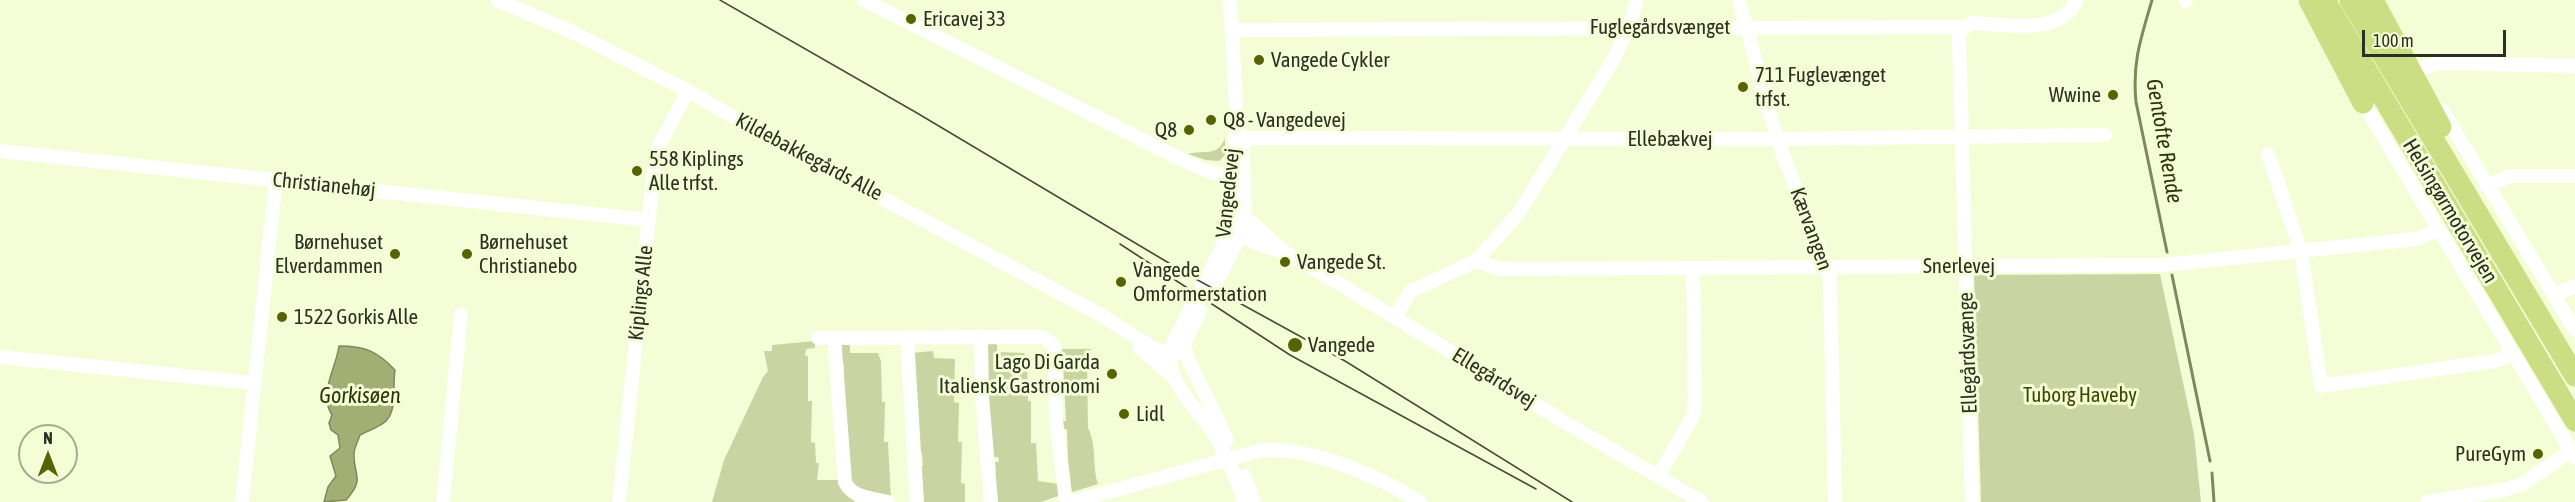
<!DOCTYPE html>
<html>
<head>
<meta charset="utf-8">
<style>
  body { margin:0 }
  #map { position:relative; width:2575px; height:502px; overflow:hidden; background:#f5fdd7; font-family:"Asap Condensed",sans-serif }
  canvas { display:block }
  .north { position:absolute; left:18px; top:424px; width:60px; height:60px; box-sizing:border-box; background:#f5fdd7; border:2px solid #a5ab8e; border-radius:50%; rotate:0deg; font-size:16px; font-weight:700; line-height:24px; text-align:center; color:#2c2f21 }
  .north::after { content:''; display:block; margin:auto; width:21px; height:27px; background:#576202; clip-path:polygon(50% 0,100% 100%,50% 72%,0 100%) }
  .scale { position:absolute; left:2362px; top:30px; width:144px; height:27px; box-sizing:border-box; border:3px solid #2c2f21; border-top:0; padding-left:8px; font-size:18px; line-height:21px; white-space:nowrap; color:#2c2f21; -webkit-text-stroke:4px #f5fdd7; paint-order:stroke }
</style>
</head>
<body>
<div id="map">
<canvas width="2575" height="502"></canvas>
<div class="north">N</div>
<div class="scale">100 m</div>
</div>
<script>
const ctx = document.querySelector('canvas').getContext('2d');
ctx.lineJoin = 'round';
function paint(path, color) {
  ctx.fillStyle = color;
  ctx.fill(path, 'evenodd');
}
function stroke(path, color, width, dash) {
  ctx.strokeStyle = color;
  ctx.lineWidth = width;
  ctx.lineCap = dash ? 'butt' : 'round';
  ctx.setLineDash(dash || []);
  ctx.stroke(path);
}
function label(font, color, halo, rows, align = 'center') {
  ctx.font = font + ' "Asap Condensed",sans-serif';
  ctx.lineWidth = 6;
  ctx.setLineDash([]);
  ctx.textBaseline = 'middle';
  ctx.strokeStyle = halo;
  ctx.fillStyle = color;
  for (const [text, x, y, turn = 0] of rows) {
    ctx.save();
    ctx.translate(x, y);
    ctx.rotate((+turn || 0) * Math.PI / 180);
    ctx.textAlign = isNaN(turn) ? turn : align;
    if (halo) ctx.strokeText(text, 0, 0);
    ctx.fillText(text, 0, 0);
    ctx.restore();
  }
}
paint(new Path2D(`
  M1225,138V155L1219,161L1206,160L1188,154C1206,149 1217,158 1225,138Z
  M2160,274L2194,434L2201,502H1981L1974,275Z
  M815,341V348L806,349L805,356H808V401H812L811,442L815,443L816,463H819L817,480H840L841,487L855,502H712L724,460L763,377L768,371L764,351H772V345Z
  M997,341V352L1024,353L1027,361L1028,401H1031V443H1036L1038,481L1059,484L1061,495L1041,502H995L992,472L996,471L995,462H999L998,457H991L986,343Z
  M841,342H850V353H878L881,361L882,402H885L884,442H888L891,499L850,486L843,390L844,364H840L839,348L842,347Z
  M1058,349H1091V356L1087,357L1088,428C1097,445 1092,466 1098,484L1069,493L1067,429H1061L1060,421H1066L1063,362L1058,361Z
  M933,351L934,358L955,359L954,402L959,403L958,442H962L961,483L965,484V502H922L919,467L923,466L922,453H917L912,353Z`), '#cad4a2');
const water = new Path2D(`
  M339,346C365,346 377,351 395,370C392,386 398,408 386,421C380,427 367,431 360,435C358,441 354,448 354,454C353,475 366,478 346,500L324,502L328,487L336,476L330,456L340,448L338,435L331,430L329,423L332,415C318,393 336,369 339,346Z`);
paint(water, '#a3ae74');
stroke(water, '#7f885b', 1.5);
stroke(new Path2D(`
  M2152,0C2141,38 2132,62 2136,102L2167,252
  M2172,275L2210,461
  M2212,473L2214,502`), '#7f885b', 3);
stroke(new Path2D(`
  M497,0L572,32L688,91L777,142L1101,315L1156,350L1170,352L1184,346
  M864,0L1178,158C1201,168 1219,181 1243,171
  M1739,0L1777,139L1830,277L1835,502
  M2186,1V0
  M1965,27L1961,30L1959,37L1972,502
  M1231,30L1965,27L1971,23C2004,24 2060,37 2077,0
  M2418,70L2439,63L2575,66
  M2360,98L2575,457
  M2443,111L2575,330
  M1234,138L1777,139L2105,135
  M0,151L649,220
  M2268,154L2301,251L2321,386L2495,361L2514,354
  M1230,182L1239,227L1241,233L1253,242L1286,253L1328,277L1504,384L1559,419L1702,502
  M1230,183L1237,123
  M2487,186L2510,176H2575
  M1229,205L1223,246L1174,341C1158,379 1197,406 1214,434C1227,456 1236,477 1244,502
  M1245,217L1284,251
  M1476,261L1501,269L2163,265L2417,239L2439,229
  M1217,281L1237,242L1245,217L1243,149L1237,123L1230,0
  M2554,295L2575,286
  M1394,318L1411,291L1476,261L1518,214L1612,62L1629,27L1637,0
  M834,337L845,482C852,498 872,498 888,502
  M981,337L982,397L991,502
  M818,338L1044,337L1055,347L1056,420L1066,502
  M907,338L917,502
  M1184,346L1188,359L1227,439
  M1140,348L1172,376
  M1180,353L1200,311
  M0,357L254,383
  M1245,476L1254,502
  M1658,477L1693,416L1695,405L1693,268
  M242,502L276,180
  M443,502L461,314
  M619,502L656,151L688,91
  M1072,502L1262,450C1312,447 1378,476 1420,502
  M2427,502L2503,490L2521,485L2575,448`), '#fff', 14);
stroke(new Path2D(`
  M2309,0L2363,103
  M2325,0L2575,421
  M2350,0L2575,376
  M2373,0L2441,127`), '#cddd83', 21);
stroke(new Path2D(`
  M720,0L917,113L1194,278L1345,361L1572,502
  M1120,244L1290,355L1536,489`), '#464a38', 1.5);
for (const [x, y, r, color] of [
  [911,19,6,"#576202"],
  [1259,60,6,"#576202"],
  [1743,87,6,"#576202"],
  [2113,95,6,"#576202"],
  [1211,120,6,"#576202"],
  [1189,130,6,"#576202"],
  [637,171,6,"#576202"],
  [395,254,6,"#576202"],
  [467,254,6,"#576202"],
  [1285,262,6,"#576202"],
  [1121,282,6,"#576202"],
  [282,317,6,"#576202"],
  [1295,345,8,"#576202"],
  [1112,374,6,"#576202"],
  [1124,414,6,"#576202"],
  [2538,454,6,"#576202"]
]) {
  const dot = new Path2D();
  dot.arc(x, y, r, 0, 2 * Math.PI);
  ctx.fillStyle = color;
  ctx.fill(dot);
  stroke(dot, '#f5fdd7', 2);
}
label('21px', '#2c2f21', '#f5fdd7', [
  ["Ericavej 33",923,19],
  ["Vangede Cykler",1271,60],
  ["711 Fuglevænget",1755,75],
  ["trfst.",1755,99],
  ["Wwine",2101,95,"right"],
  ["Q8 - Vangedevej",1223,120],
  ["Q8",1177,130,"right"],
  ["558 Kiplings",649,159],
  ["Alle trfst.",649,183],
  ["Børnehuset",383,242,"right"],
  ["Elverdammen",383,266,"right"],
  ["Børnehuset",479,242],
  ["Christianebo",479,266],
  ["Vangede St.",1297,262],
  ["Vangede",1133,270],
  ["Omformerstation",1133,294],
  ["1522 Gorkis Alle",294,317],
  ["Vangede",1308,345],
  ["Lago Di Garda",1100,362,"right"],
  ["Italiensk Gastronomi",1100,386,"right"],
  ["Lidl",1136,414],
  ["PureGym",2526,454,"right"]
], 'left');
label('21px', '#2c2f21', '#f5fdd7', [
  ["Fuglegårdsvænget",1660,27],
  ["Ellebækvej",1670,139],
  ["Kildebakkegårds Alle",809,157,28],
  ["Christianehøj",324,185,6],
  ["Vangedevej",1228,193,-84],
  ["Helsingørmotorvejen",2450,211,59],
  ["Kærvangen",1811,229,70],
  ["Snerlevej",1959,266],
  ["Kiplings Alle",641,293,-84],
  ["Ellegårdsvænge",1968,353,-92],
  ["Ellegårdsvej",1494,378,32]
]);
label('21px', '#3e4700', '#f5fdd7', [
  ["Tuborg Haveby",2080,395]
]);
label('italic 22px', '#2e3506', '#f5fdd7', [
  ["Gentofte Rende",2164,141,80],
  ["Gorkisøen",360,396]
]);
</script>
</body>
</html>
